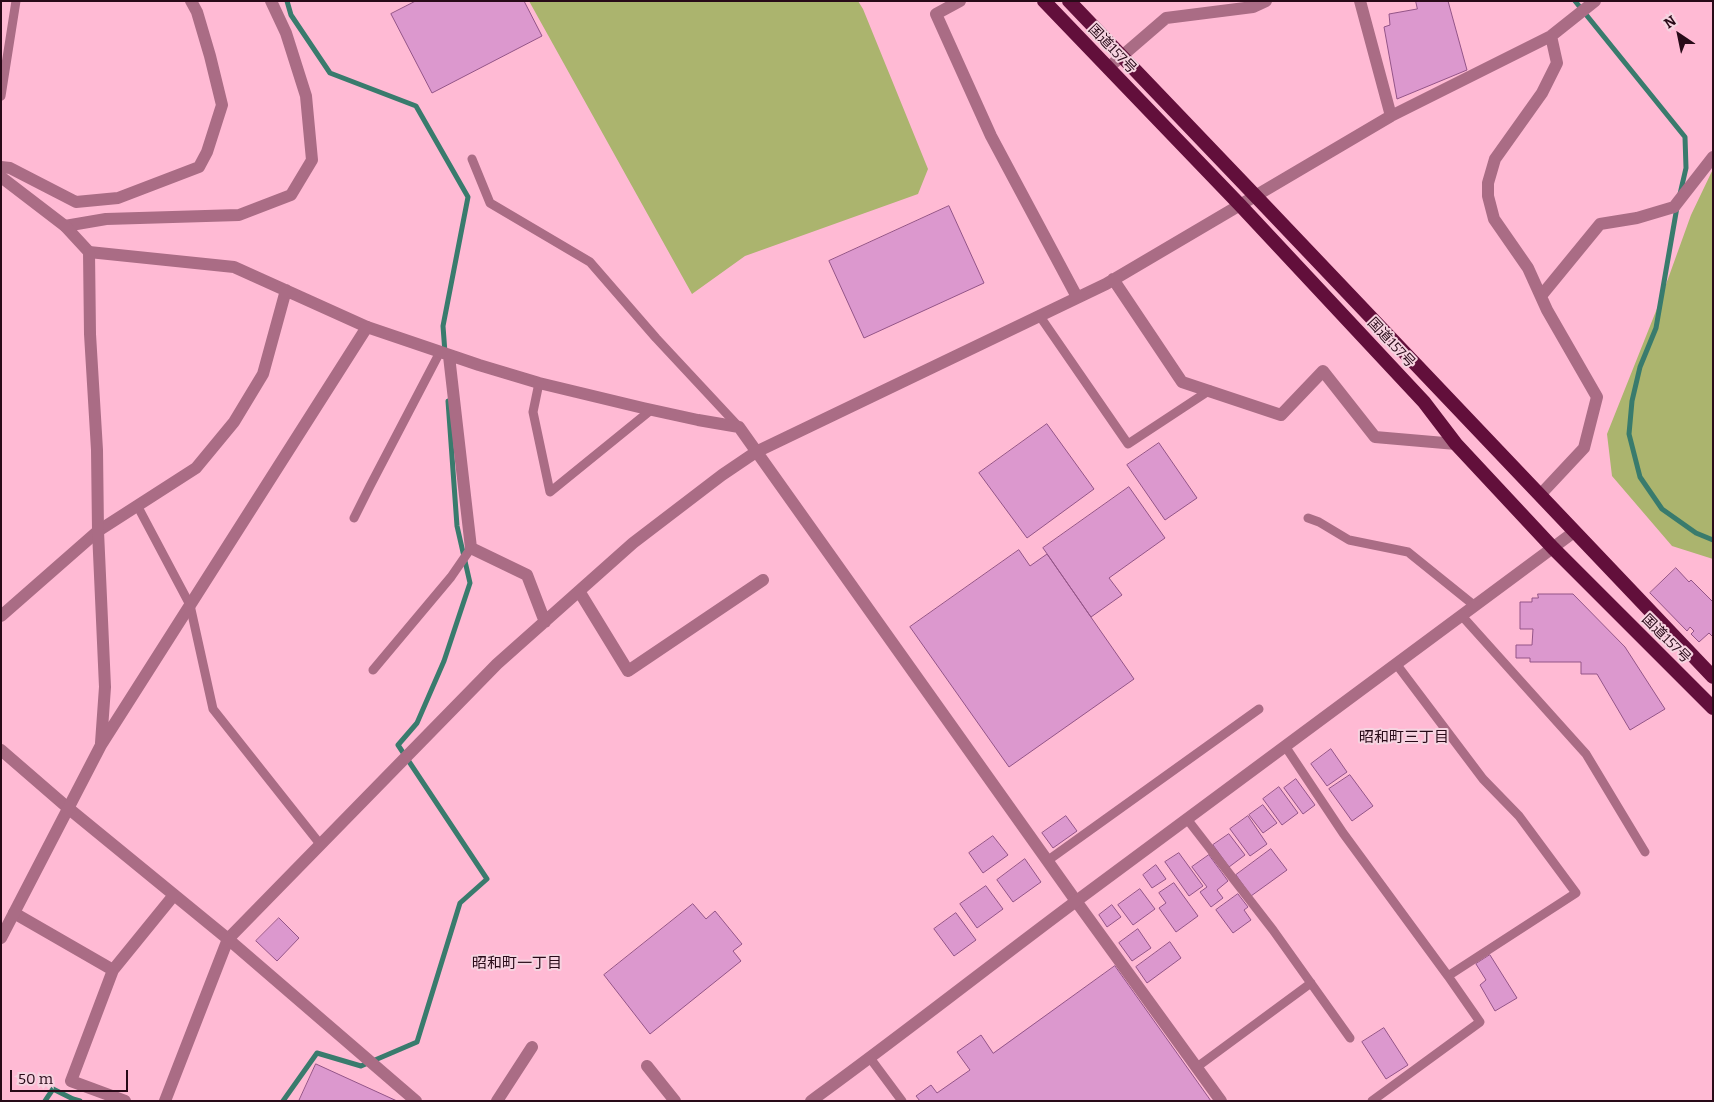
<!DOCTYPE html>
<html>
<head>
<meta charset="utf-8">
<style>
  body { margin:0 }
  #map { position:relative; width:1714px; height:1102px; overflow:hidden; background:#ffbad4; font-family:Bitter,serif }
  canvas { display:block }
  .frame { position:absolute; inset:0; border:2px solid #280a18; pointer-events:none }
  .north { position:absolute; left:1654px; top:10px; width:50px; height:50px; -webkit-text-stroke:4px #f6d3e0; paint-order:stroke; rotate:326deg; font-size:14px; font-weight:700; line-height:20px; text-align:center; color:#280a18 }
  .north::after { content:''; display:block; margin:auto; width:18px; height:22px; background:#280a18; clip-path:polygon(50% 0,100% 100%,50% 72%,0 100%) }
  .scale { position:absolute; left:10px; top:1070px; width:118px; height:22px; box-sizing:border-box; border:2px solid #280a18; border-top:0; padding-left:6px; font-size:15px; line-height:18px; white-space:nowrap; color:#280a18; -webkit-text-stroke:4px #f6d3e0; paint-order:stroke }
</style>
</head>
<body>
<div id="map">
<canvas width="1714" height="1102"></canvas>
<div class="frame"></div>
<div class="north">N</div>
<div class="scale">50 m</div>
</div>
<script>
const ctx = document.querySelector('canvas').getContext('2d');
ctx.lineJoin = 'round';
function paint(path, color) {
  ctx.fillStyle = color;
  ctx.fill(path, 'evenodd');
}
function stroke(path, color, width, dash) {
  ctx.strokeStyle = color;
  ctx.lineWidth = width;
  ctx.lineCap = dash ? 'butt' : 'round';
  ctx.setLineDash(dash || []);
  ctx.stroke(path);
}
function label(font, color, halo, rows, align = 'center') {
  ctx.font = font + ' Bitter,"Noto Sans JP",serif';
  ctx.lineWidth = 4;
  ctx.setLineDash([]);
  ctx.textBaseline = 'middle';
  ctx.strokeStyle = halo;
  ctx.fillStyle = color;
  for (const [text, x, y, turn = 0] of rows) {
    ctx.save();
    ctx.translate(x, y);
    ctx.rotate((+turn || 0) * Math.PI / 180);
    ctx.textAlign = isNaN(turn) ? turn : align;
    if (halo) ctx.strokeText(text, 0, 0);
    ctx.fillText(text, 0, 0);
    ctx.restore();
  }
}
paint(new Path2D(`
  M529,1H858L863,9L928,169L918,194L745,256L692,294Z
  M1713,169V559L1672,546L1612,476L1607,434L1660,301L1691,215Z`), '#abb46e');
stroke(new Path2D(`
  M287,1L291,15L330,73L416,106L468,197L443,326L445,353
  M1575,1L1685,137L1686,168L1680,194
  M1677,207L1656,328L1640,367L1632,401L1629,434L1640,477L1662,509L1696,533L1713,540
  M45,1101L53,1089L73,1099L80,1101
  M283,1101L317,1053L361,1066L417,1042L460,903L487,879L398,745L417,723L444,661L470,583L457,526L448,401`), '#397b6d', 5);
const building = new Path2D(`
  M416,1H524L542,36L432,93L391,14Z
  M1416,1H1448L1467,70L1397,99L1384,27L1390,25L1389,14L1417,9Z
  M949,206L984,283L864,338L829,261Z
  M1047,424L1094,489L1027,538L979,473Z
  M1159,443L1197,498L1165,520L1127,465Z
  M1129,487L1165,538L1109,578L1122,595L1091,617L1043,548Z
  M1019,550L1030,566L1047,554L1134,679L1009,767L910,627Z
  M1676,568L1689,582L1691,580L1713,602V637L1709,633L1699,642L1691,634L1694,631L1690,627L1687,631L1650,593Z
  M1538,594H1573L1625,647L1665,709L1630,730L1597,674H1581V662H1530V658H1516V645H1532L1533,629H1520V602H1532V598H1538Z
  M1331,749L1347,772L1327,786L1311,764Z
  M1350,775L1373,806L1352,821L1329,789Z
  M1296,779L1315,805L1303,814L1284,788Z
  M1279,787L1298,813L1282,825L1263,799Z
  M1263,805L1277,823L1263,833L1249,815Z
  M1066,816L1077,831L1053,848L1042,833Z
  M1248,816L1267,844L1250,856L1230,829Z
  M1229,834L1245,855L1229,867L1213,845Z
  M993,836L1008,855L983,873L969,853Z
  M1271,849L1287,870L1251,896L1236,875Z
  M1179,853L1203,886L1189,896L1165,862Z
  M1209,855L1228,881L1217,890L1223,898L1211,907L1200,892L1207,887L1192,867Z
  M1025,859L1041,882L1013,902L997,880Z
  M1156,865L1166,879L1152,888L1143,875Z
  M1174,883L1198,916L1176,932L1159,908L1166,903L1159,893Z
  M986,886L1003,909L977,928L960,904Z
  M1140,889L1155,909L1133,925L1118,905Z
  M1238,894L1248,907L1244,910L1251,920L1233,933L1216,910Z
  M693,904L706,919L715,911L742,944L733,951L741,961L650,1034L604,975Z
  M1112,905L1121,917L1107,927L1099,915Z
  M956,913L976,940L954,956L934,929Z
  M279,918L299,938L277,961L256,941Z
  M1138,929L1151,948L1132,961L1119,943Z
  M1170,942L1181,958L1147,983L1136,967Z
  M1490,955L1517,998L1495,1011L1480,985L1486,980L1476,964Z
  M1115,966L1211,1101H920L916,1096L931,1085L937,1093L970,1070L957,1052L981,1035L993,1053Z
  M1384,1028L1408,1065L1386,1079L1362,1042Z
  M316,1064L397,1101H299Z`);
paint(building, '#dc98ce');
stroke(building, '#935487', 1);
stroke(new Path2D(`
  M1,96L16,1
  M472,159L490,203L590,262L656,338L739,427
  M1039,315L1128,444L1210,390
  M539,383L533,412L550,492L651,410
  M138,507L190,605L213,709L320,844
  M354,518L370,486L440,352
  M1308,518L1319,522L1349,540L1408,552L1475,606
  M1462,616L1586,754L1645,852
  M373,670L451,577L471,548
  M1285,746L1343,833L1448,976L1576,893L1519,816L1483,779L1397,665
  M1187,819L1273,930L1350,1038
  M1047,861L1259,709
  M870,1058L902,1101
  M1197,1067L1311,983
  M1372,1101L1480,1022L1448,976`), '#aa6c85', 9);
stroke(new Path2D(`
  M960,1L936,14L991,136L1077,297
  M1360,1L1391,116
  M1108,68L1166,18L1253,7L1266,1
  M1,167L10,168L76,202L118,198L199,167L207,152L222,105L210,56L197,12L191,1
  M65,226L106,219L239,215L291,195L312,160L306,96L286,33L271,1
  M89,252L234,267L367,327L479,365L539,383L643,408L698,420L739,427L1076,901L1221,1101
  M1113,279L1182,382L1281,415L1323,371L1375,437L1456,444
  M1541,296L1600,224L1637,218L1674,207L1713,157
  M449,356L471,548L527,575L545,622
  M1540,495L1584,448L1597,397L1547,310L1528,268L1494,219L1488,196V183L1495,159L1542,93L1557,63L1551,36
  M579,591L628,671L763,580
  M1,616L98,531L196,468L234,422L263,374L286,290
  M1,750L68,808L228,939L416,1101
  M14,913L113,970
  M647,1066L675,1101
  M125,1101L71,1081L113,970L174,895
  M165,1101L228,939L497,664L633,543L722,475L756,452L1106,284L1391,116L1551,36L1595,1
  M497,1101L532,1047`), '#aa6c85', 12);
stroke(new Path2D(`
  M1,177L65,226L89,252L90,334L97,450L98,531L105,687L101,743
  M1,938L101,745L367,327
  M811,1101C902,1035 989,966 1079,899C1243,777 1409,655 1574,532`), '#aa6c85', 12);
stroke(new Path2D(`
  M1044,1L1240,205L1424,402L1456,444L1553,548L1713,708
  M1069,1C1285,225 1497,452 1713,677`), '#620f3b', 14);
label('14px', '#280a18', '#f6d3e0', [
  ["国道157号",1112,49,46],
  ["国道157号",1391,343,47],
  ["国道157号",1666,639,45]
]);
label('15px', '#280a18', '#f6d3e0', [
  ["昭和町三丁目",1404,738],
  ["昭和町一丁目",517,964]
]);
</script>
</body>
</html>
